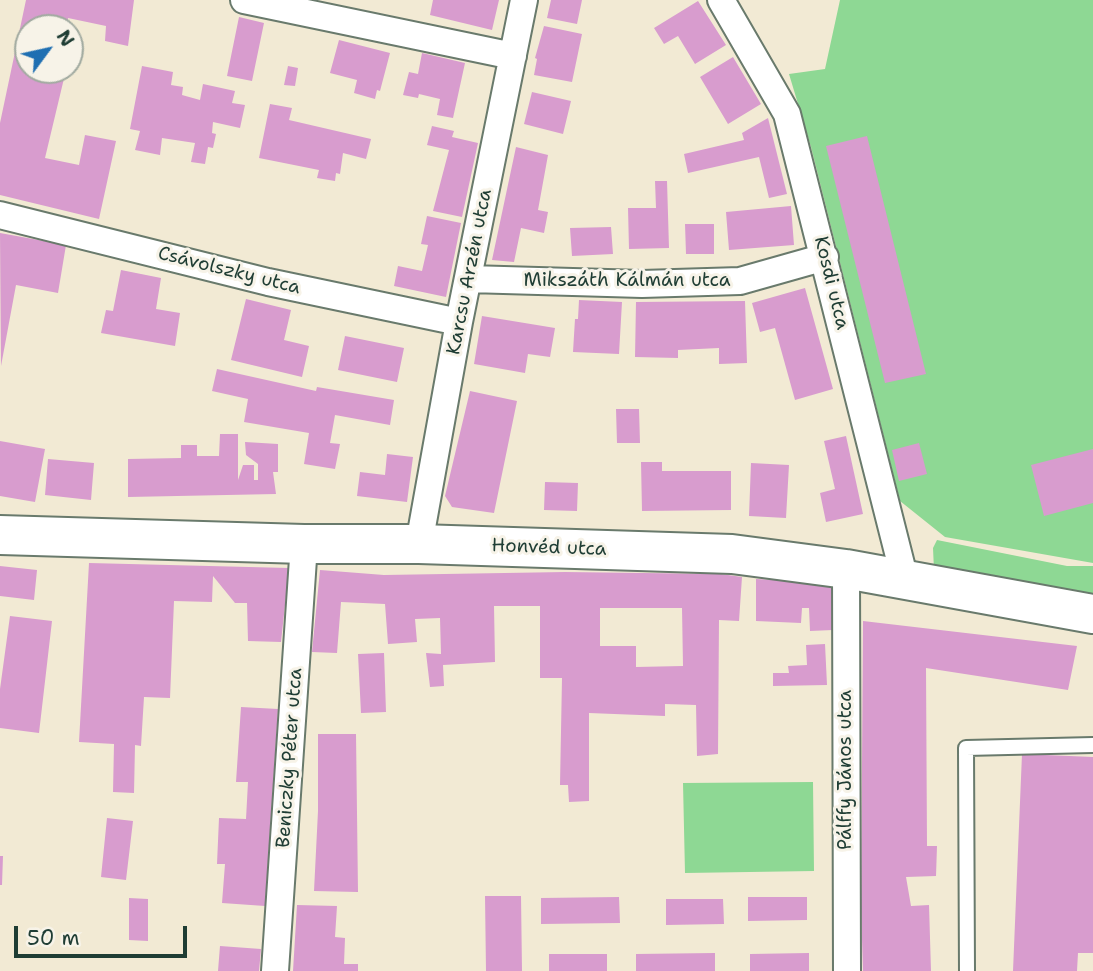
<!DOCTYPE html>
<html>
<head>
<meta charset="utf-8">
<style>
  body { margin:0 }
  #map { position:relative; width:1093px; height:971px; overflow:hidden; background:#f2ead4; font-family:"Shantell Sans",sans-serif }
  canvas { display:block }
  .north { position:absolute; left:14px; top:14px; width:70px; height:70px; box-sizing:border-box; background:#f7f3e8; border:2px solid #a1aaa0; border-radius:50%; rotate:57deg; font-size:19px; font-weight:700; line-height:28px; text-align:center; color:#1f3d34 }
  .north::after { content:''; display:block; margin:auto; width:24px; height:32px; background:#1f6fb2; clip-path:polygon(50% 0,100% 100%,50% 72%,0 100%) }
  .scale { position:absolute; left:14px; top:926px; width:173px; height:32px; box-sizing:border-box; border:4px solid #1f3d34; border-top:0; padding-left:9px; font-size:21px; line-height:24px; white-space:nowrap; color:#1f3d34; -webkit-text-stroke:5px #f7f3e8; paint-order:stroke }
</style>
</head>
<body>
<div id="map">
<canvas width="1093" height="971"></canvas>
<div class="north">N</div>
<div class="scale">50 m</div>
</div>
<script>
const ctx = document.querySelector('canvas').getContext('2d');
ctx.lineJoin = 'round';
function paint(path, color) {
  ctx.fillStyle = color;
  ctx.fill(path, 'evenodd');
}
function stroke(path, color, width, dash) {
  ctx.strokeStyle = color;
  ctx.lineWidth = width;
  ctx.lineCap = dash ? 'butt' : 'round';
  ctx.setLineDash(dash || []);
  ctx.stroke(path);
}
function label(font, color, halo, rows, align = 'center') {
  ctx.font = font + ' "Shantell Sans",sans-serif';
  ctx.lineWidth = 6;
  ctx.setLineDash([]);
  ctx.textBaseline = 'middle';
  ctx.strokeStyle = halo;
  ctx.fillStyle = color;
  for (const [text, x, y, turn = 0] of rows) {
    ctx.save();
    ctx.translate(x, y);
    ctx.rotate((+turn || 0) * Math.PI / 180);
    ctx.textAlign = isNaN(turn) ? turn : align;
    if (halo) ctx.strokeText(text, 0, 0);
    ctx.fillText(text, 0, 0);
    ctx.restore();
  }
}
paint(new Path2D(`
  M840,0H1093V563L945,537L900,501L811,147L789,74L825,69Z
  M937,540L1067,566H1093V600L934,570L933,548Z
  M813,782L814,871L685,873L683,783Z`), '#8ed894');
paint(new Path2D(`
  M26,0H134L128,46L105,41L106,26L68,18L66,28H28V70H66L45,158L79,165L85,135L116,141L99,219L0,195V123Z
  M433,0H499L492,30L430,15Z
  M551,0H582L577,24L547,18Z
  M698,1L726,45L695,64L678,36L664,44L654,28Z
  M239,17L264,23L252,81L227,76Z
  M544,26L582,34L572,82L534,75L537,59L535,58Z
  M339,40L390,53L380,91L377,90L375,99L354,93L357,80L330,73Z
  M422,53L465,63L453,118L437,115L440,99L419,94L418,98L403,95L409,72L418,74Z
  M733,57L761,104L728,124L700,77Z
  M142,66L173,72L171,85L183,87L182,95L200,100L203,84L235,91L232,103L245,105L240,128L213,122L212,133L216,134L213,148L208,147L205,164L191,162L195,143L162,138L160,155L135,150L140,131L130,129Z
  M288,66L298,68L295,86L284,85Z
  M532,92L571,101L563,134L524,124Z
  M270,104L292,108L289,120L371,139L366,159L343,153L340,174L336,173L335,181L317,178L319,170L259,158Z
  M768,118L787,194L769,198L759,157L688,173L684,154L744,140L742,133Z
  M432,126L454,131L452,137L478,143L462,217L433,211L449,150L427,145Z
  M867,136L926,374L885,383L826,146Z
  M516,147L548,155L538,210L548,212L544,233L521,228L514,262L492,260Z
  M655,181H667L669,248L629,249L628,208H656Z
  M791,206L794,245L729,250L726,212Z
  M427,216L461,223L446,297L394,286L398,266L422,271L428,245L421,244Z
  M685,224H714V254H686Z
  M611,227L613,254L572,256L570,228Z
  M0,233L66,245L58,293L16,285L1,366Z
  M121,270L161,278L156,309L180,313L175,346L101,333L106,310L113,311Z
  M805,288L833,389L795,400L775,328L760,332L752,303Z
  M246,299L291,310L284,340L309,346L302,377L231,360Z
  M579,300L622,302L619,354L573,352L575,319H578Z
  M745,301L747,363L719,364V348L678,350V358L635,357L636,302Z
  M482,316L555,328L550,357L528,354L525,373L474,364Z
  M345,336L404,348L397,382L338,370Z
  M217,369L316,391L317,387L394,400L390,425L335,415L330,443L340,444L335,469L304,464L309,433L244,422L248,399L212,391Z
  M470,391L517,401L494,513L452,507L445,496Z
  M616,409H639L640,443H617Z
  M220,434H238V480L243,465H254V480H258V464L246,455L245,442L278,444V472H273L276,494L128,497V459L181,458V445H197V456H219Z
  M846,436L863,514L826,522L820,493L835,489L824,441Z
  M0,441L45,449L35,502L0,496Z
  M919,443L927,474L899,481L892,450Z
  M1093,449V503L1044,516L1031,465Z
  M387,454L413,457L407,502L357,496L360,472L385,475Z
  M48,459L94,463L91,500L45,495Z
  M641,462H662V471H731V510L642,511Z
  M751,463L789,465L786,518L749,516Z
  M545,482L578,483L577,511L544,510Z
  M89,563L289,568L281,642L248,641L247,603H235L213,576L212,602L174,601L170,698L144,697L141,746L135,745L134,793L113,792L114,744L79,742Z
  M0,566L37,570L34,600L0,596Z
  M320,570L384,575L565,572L721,574L742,577L739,621L719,620L718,754L697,756L696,705L665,704V716L589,713V801L569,802L568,785H560L562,678H540V606H494L495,662L443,665L444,686L430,687L426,653L441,654L440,618L415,619L417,642L388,644L385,604L341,602L337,653L312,652ZM600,608H682L683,666L636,667V646H600Z
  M756,579L835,583L837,615L833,623V630L810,631L809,608H802L801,623L756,621Z
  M10,616L52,621L39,733L0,728V689Z
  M863,621L1077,646L1068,690L926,668L927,846H937L936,876L906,877L911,906L929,905L931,971H863L861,908Z
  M825,644L827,685L773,686V673H789L788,666L807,665L806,645Z
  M384,653L386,712L361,713L358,654Z
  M241,707L278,709L265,906L222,903L225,864H217L219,818L246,819L248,782H236Z
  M318,734H356L358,892L314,891L318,811Z
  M1022,754L1093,757V953H1078L1077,971H1013Z
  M107,818L133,821L126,880L101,877Z
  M0,856H3L2,885H0Z
  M485,896H521L522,971H486Z
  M619,897L620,923L541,924V898Z
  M748,897H807V920L748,921Z
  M129,898L148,899V941L129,940Z
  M666,899H723L724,924L666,925Z
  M297,905L337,906L335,937L345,938L344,964H358V971H293Z
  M220,946L261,949L259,971H218Z
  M715,953V971H636V954Z
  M809,953V971H750V954Z
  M549,954H607V971H549Z`), '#d89cce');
const lane = new Path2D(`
  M967,971L966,748L1093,745`);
const street = new Path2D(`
  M244,0L513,56
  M721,0L787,114L905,580
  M0,215L268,282L459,322
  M469,279L642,284L740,281L825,257
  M419,544L459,322L524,0
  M846,569L847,971
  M275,971L304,544`);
const secondary = new Path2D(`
  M0,535L304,544H419L732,554L846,569L1093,614`);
stroke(lane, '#697a6c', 18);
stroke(street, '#697a6c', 30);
stroke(secondary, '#697a6c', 42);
stroke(lane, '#fff', 14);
stroke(street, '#fff', 26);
stroke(secondary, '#fff', 38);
label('19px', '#1f3d34', '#f7f3e8', [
  ["Csávolszky utca",229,271,14],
  ["Karcsu Arzén utca",470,272,-79],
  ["Mikszáth Kálmán utca",627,281],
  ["Kosdi utca",831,283,76],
  ["Honvéd utca",549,548,2],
  ["Beniczky Péter utca",290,758,-86],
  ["Pálffy János utca",846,770,-90]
]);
</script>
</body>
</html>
